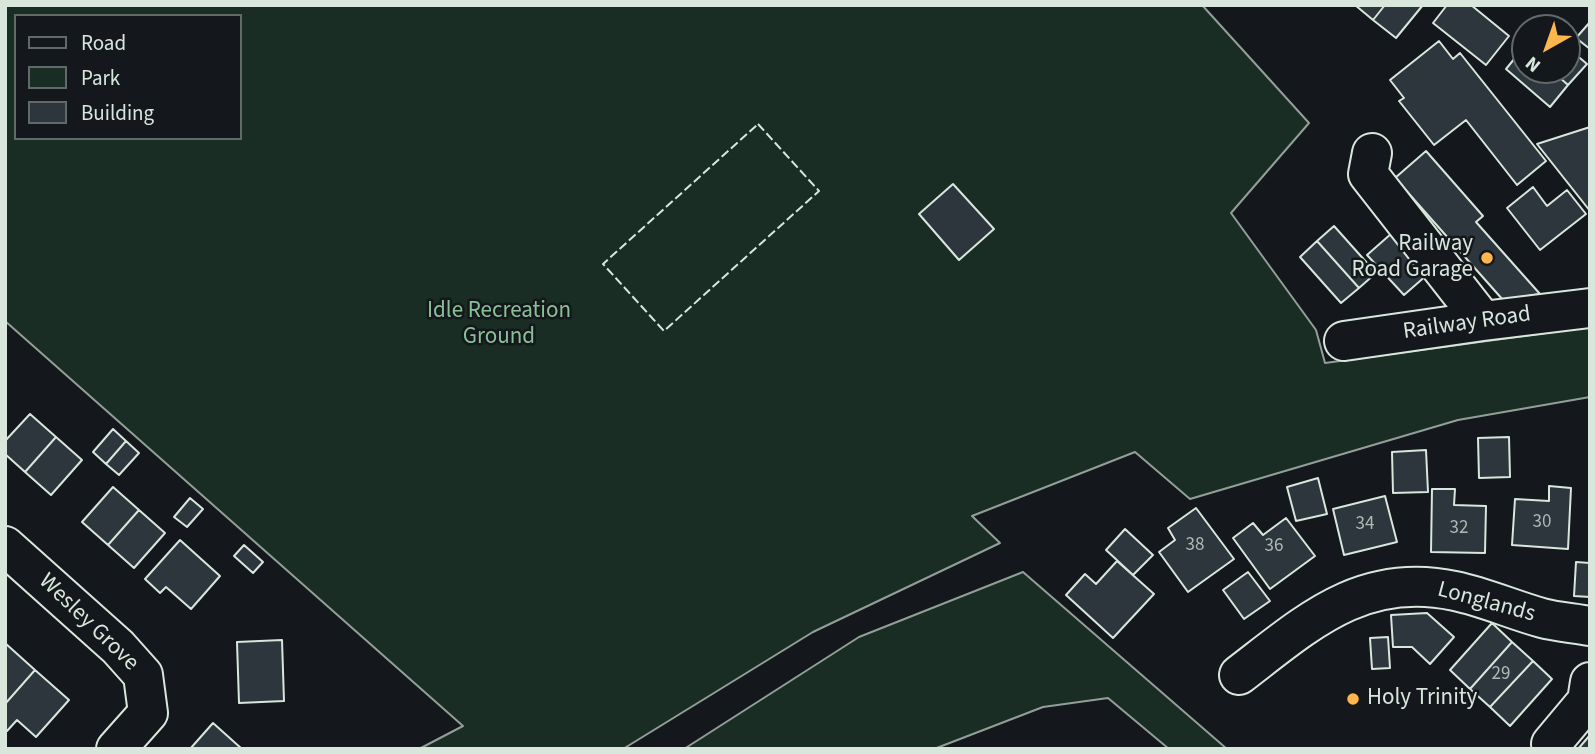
<!DOCTYPE html>
<html>
<head>
<meta charset="utf-8">
<style>
  body { margin:0 }
  #map { position:relative; width:1595px; height:754px; overflow:hidden; background:#14181c; font-family:"Source Sans 3",sans-serif }
  canvas { display:block }
  .frame { position:absolute; inset:0; border:7px solid #d8e6dc; pointer-events:none }
  .legend { position:absolute; left:14px; top:14px; width:228px; height:126px; box-sizing:border-box; background:#14181c; border:2px solid #626a69; margin:0; padding:9px 12px; list-style:none; font-size:21px; color:#d8e6dc }
  .legend li { display:flex; align-items:center; gap:14px; height:35px }
  .legend b { width:35px; border:2px solid #626a69 }
  .north { position:absolute; left:1511px; top:14px; width:70px; height:70px; box-sizing:border-box; background:#14181c; border:2px solid #626a69; border-radius:50%; rotate:220deg; font-size:19px; font-weight:700; line-height:28px; text-align:center; color:#d8e6dc }
  .north::after { content:''; display:block; margin:auto; width:24px; height:32px; background:#ffb74d; clip-path:polygon(50% 0,100% 100%,50% 72%,0 100%) }
</style>
</head>
<body>
<div id="map">
<canvas width="1595" height="754"></canvas>
<div class="frame"></div>
<ul class="legend">
<li><b style="height:9px;background:#14181c"></b>Road</li>
<li><b style="height:19px;background:#1a2d24"></b>Park</li>
<li><b style="height:19px;background:#2c363c"></b>Building</li>
</ul>
<div class="north">N</div>
</div>
<script>
const ctx = document.querySelector('canvas').getContext('2d');
ctx.lineJoin = 'round';
function paint(path, color) {
  ctx.fillStyle = color;
  ctx.fill(path, 'evenodd');
}
function stroke(path, color, width, dash) {
  ctx.strokeStyle = color;
  ctx.lineWidth = width;
  ctx.lineCap = dash ? 'butt' : 'round';
  ctx.setLineDash(dash || []);
  ctx.stroke(path);
}
function label(font, color, halo, rows, align = 'center') {
  ctx.font = font + ' "Source Sans 3",sans-serif';
  ctx.lineWidth = 5;
  ctx.setLineDash([]);
  ctx.textBaseline = 'middle';
  ctx.strokeStyle = halo;
  ctx.fillStyle = color;
  for (const [text, x, y, turn = 0] of rows) {
    ctx.save();
    ctx.translate(x, y);
    ctx.rotate((+turn || 0) * Math.PI / 180);
    ctx.textAlign = isNaN(turn) ? turn : align;
    if (halo) ctx.strokeText(text, 0, 0);
    ctx.fillText(text, 0, 0);
    ctx.restore();
  }
}
const green = new Path2D(`
  M5,5H1202L1309,123L1231,213L1316,330L1325,363L1590,327V397L1458,420L1190,499L1135,452L972,516L1000,543L813,632L623,749H419L463,726L5,321ZM16,16H240V138H16Z
  M1023,572L1227,749H1169L1108,698L1043,707L934,749H684L859,637Z`);
paint(green, '#1a2d24');
stroke(green, '#939e99', 2);
const building = new Path2D(`
  M1355,5H1385L1373,20Z
  M1385,5H1423L1396,38L1373,20Z
  M1447,5H1471L1509,36L1486,65L1433,23Z
  M1590,22V49L1576,38Z
  M1439,41L1453,59L1460,53L1546,161L1517,185L1466,120L1434,145L1399,101L1404,98L1390,80Z
  M1524,47L1525,70H1551L1568,85L1550,107L1506,69Z
  M1567,47L1587,64L1568,85L1551,70H1567Z
  M1590,127V211L1537,144Z
  M1426,151L1483,216L1476,222L1540,294L1503,300L1395,178Z
  M953,184L994,229L959,260L919,214Z
  M1533,187L1547,206L1567,190L1586,214L1540,250L1507,208Z
  M1334,226L1376,273L1359,288L1317,241Z
  M1392,233L1428,274L1404,295L1367,255Z
  M1317,241L1359,288L1341,303L1300,257Z
  M30,414L56,437L25,472L5,454V441Z
  M113,429L126,441L106,464L93,452Z
  M56,437L82,460L51,495L25,472Z
  M1509,437L1510,477L1479,478L1478,438Z
  M126,441L139,453L119,475L106,464Z
  M1426,450L1428,492L1393,493L1392,452Z
  M1318,478L1327,514L1296,521L1287,487Z
  M1549,486L1571,488L1568,549L1512,545L1515,499L1549,501Z
  M113,487L139,510L108,545L82,522Z
  M1432,489H1455L1454,505L1486,506L1485,553L1431,552Z
  M1385,496L1397,542L1344,555L1333,509Z
  M190,498L203,509L187,527L174,517Z
  M1196,508L1234,559L1188,592L1159,552L1175,540L1168,528Z
  M139,510L165,533L134,568L108,545Z
  M1286,518L1315,556L1270,589L1233,538L1253,523L1263,535Z
  M1125,529L1153,555L1133,575L1106,550Z
  M180,540L220,576L191,609L166,587L160,593L145,579Z
  M244,545L263,562L253,573L234,556Z
  M1117,561L1154,594L1113,638L1066,595L1085,574L1096,584Z
  M1576,562L1590,563V597L1574,596Z
  M1248,572L1270,601L1244,619L1223,590Z
  M1427,613L1454,637L1430,664L1412,647H1393L1391,615Z
  M1492,623L1512,642L1470,689L1450,670Z
  M1388,637L1390,668L1372,669L1370,638Z
  M282,640L284,701L239,703L237,642Z
  M1512,642L1533,661L1490,707L1470,689Z
  M5,643L35,670L5,704Z
  M1533,661L1552,679L1510,726L1490,707Z
  M35,670L69,700L36,737L17,720L7,731L5,730V704Z
  M213,723L242,749H190Z
  M1590,735V749H1578Z`);
paint(building, '#2c363c');
stroke(building, '#d8e6dc', 2);
const minor = new Path2D(`
  M1372,153L1368,174L1483,321
  M1344,341L1483,321L1590,308
  M5,546L118,647L143,675L148,713L116,749
  M1239,675C1307,623 1362,571 1455,591C1484,597 1513,610 1542,618C1557,622 1574,623 1590,626
  M1551,744L1587,701L1590,682`);
stroke(minor, '#d8e6dc', 42);
stroke(minor, '#14181c', 38);
stroke(new Path2D(`
  M758,124L819,191L664,331L603,264Z`), '#d8e6dc', 2, [9, 3.5]);
for (const [x, y, r, color] of [
  [1487,258,7,"#ffb74d"],
  [1353,699,7,"#ffb74d"]
]) {
  const dot = new Path2D();
  dot.arc(x, y, r, 0, 2 * Math.PI);
  ctx.fillStyle = color;
  ctx.fill(dot);
  stroke(dot, '#14181c', 2.5);
}
label('19px', '#adbab4', null, [
  ["30",1542,523],
  ["34",1365,525],
  ["32",1459,529],
  ["38",1195,546],
  ["36",1274,547],
  ["29",1501,675]
]);
label('23px', '#d8e6dc', '#14181c', [
  ["Railway",1473,245],
  ["Road Garage",1473,271],
  ["Holy Trinity",1367,699,"left"]
], 'right');
label('23px', '#8ac095', '#14181c', [
  ["Idle Recreation",499,312],
  ["Ground",499,338]
]);
label('23px', '#d8e6dc', '#14181c', [
  ["Railway Road",1467,324,-8],
  ["Longlands",1486,603,15],
  ["Wesley Grove",88,623,44]
]);
</script>
</body>
</html>
